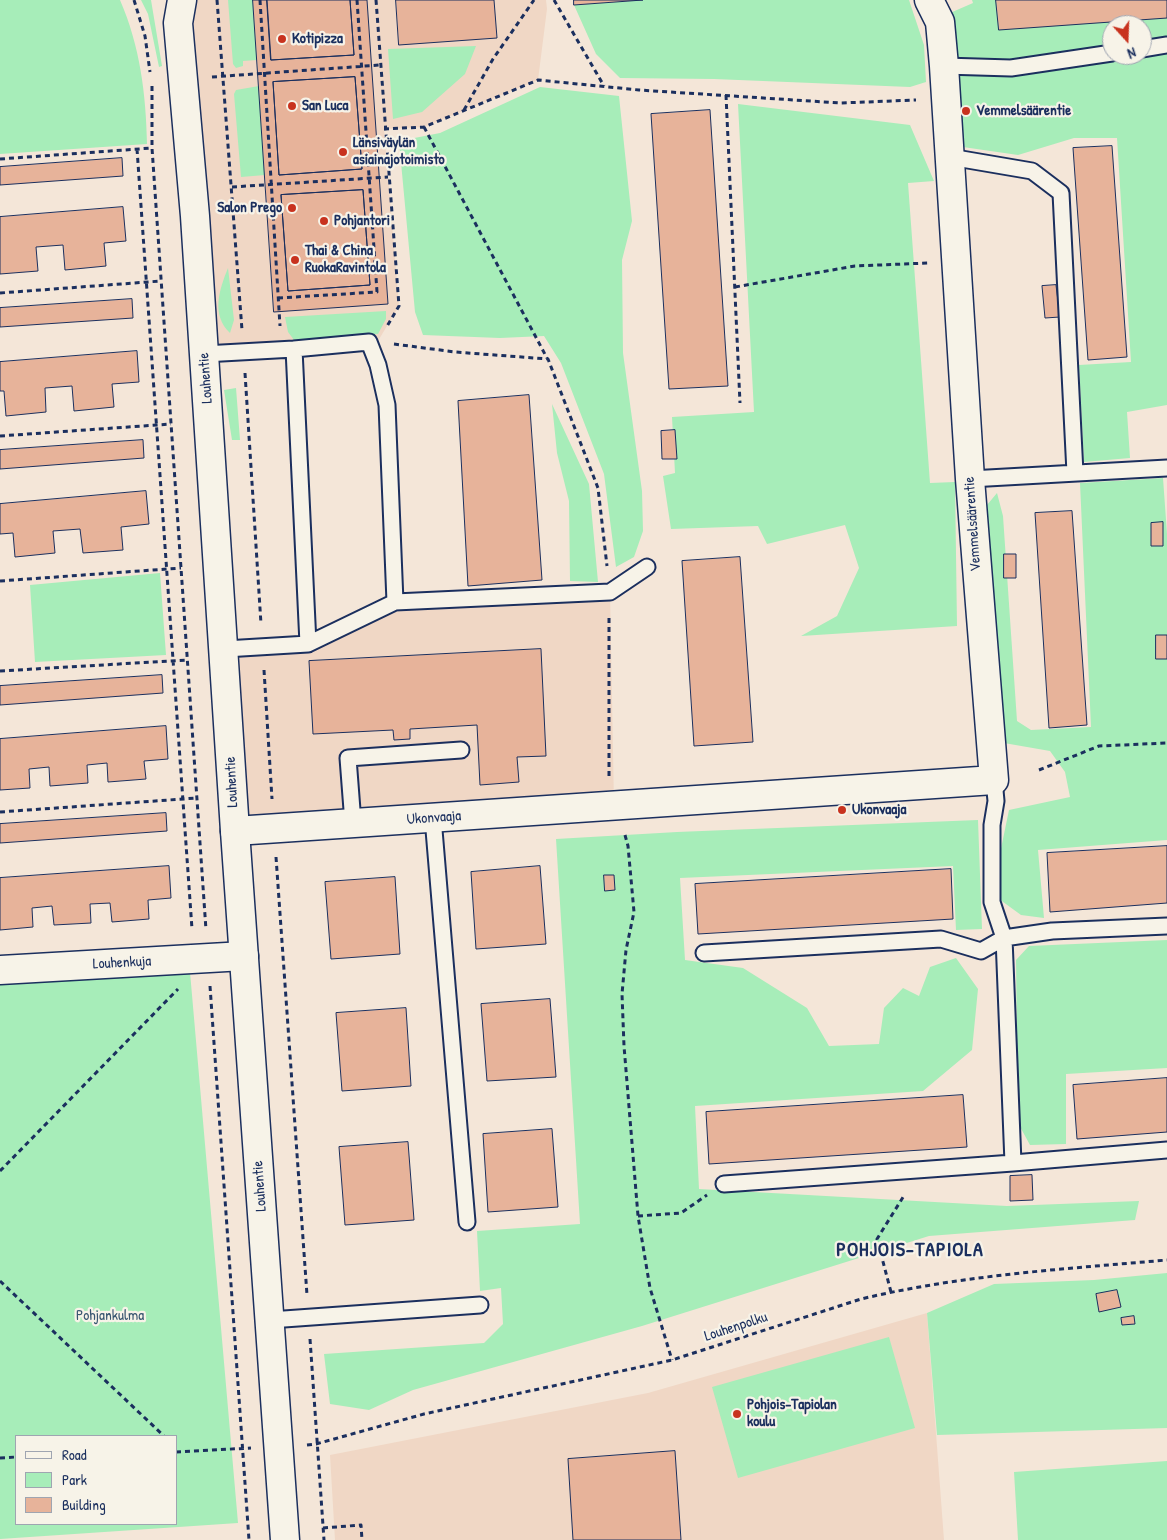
<!DOCTYPE html>
<html>
<head>
<meta charset="utf-8">
<style>
  body { margin:0 }
  #map { position:relative; width:1167px; height:1540px; overflow:hidden; background:#f4e6d8; font-family:"Patrick Hand",sans-serif }
  canvas { display:block }
  .legend { position:absolute; left:15px; top:1435px; width:162px; height:90px; box-sizing:border-box; background:#f7f3e8; border:1px solid #9fa5b1; margin:0; padding:6px 9px; list-style:none; font-size:15px; color:#1b2f5e }
  .legend li { display:flex; align-items:center; gap:10px; height:25px }
  .legend b { width:25px; border:1px solid #9fa5b1 }
  .north { position:absolute; left:1102px; top:15px; width:50px; height:50px; box-sizing:border-box; background:#f7f3e8; border:1px solid #9fa5b1; border-radius:50%; rotate:160deg; font-size:14px; font-weight:700; line-height:20px; text-align:center; color:#1b2f5e }
  .north::after { content:''; display:block; margin:auto; width:18px; height:22px; background:#c8321e; clip-path:polygon(50% 0,100% 100%,50% 72%,0 100%) }
</style>
</head>
<body>
<div id="map">
<canvas width="1167" height="1540"></canvas>
<ul class="legend">
<li><b style="height:6px;background:#f7f3e8"></b>Road</li>
<li><b style="height:14px;background:#a7edb9"></b>Park</li>
<li><b style="height:14px;background:#e7b39a"></b>Building</li>
</ul>
<div class="north">N</div>
</div>
<script>
const ctx = document.querySelector('canvas').getContext('2d');
ctx.lineJoin = 'round';
function paint(path, color) {
  ctx.fillStyle = color;
  ctx.fill(path, 'evenodd');
}
function stroke(path, color, width, dash) {
  ctx.strokeStyle = color;
  ctx.lineWidth = width;
  ctx.lineCap = dash ? 'butt' : 'round';
  ctx.setLineDash(dash || []);
  ctx.stroke(path);
}
function label(font, color, halo, rows, align = 'center') {
  ctx.font = font + ' "Patrick Hand",sans-serif';
  ctx.lineWidth = 4.5;
  ctx.setLineDash([]);
  ctx.textBaseline = 'middle';
  ctx.strokeStyle = halo;
  ctx.fillStyle = color;
  for (const [text, x, y, turn = 0] of rows) {
    ctx.save();
    ctx.translate(x, y);
    ctx.rotate((+turn || 0) * Math.PI / 180);
    ctx.textAlign = isNaN(turn) ? turn : align;
    if (halo) ctx.strokeText(text, 0, 0);
    ctx.fillText(text, 0, 0);
    ctx.restore();
  }
}
paint(new Path2D(`
  M182,0H546L547,9L538,80L424,127L384,129L399,306L378,341L204,354Z
  M610,592L614,805L235,831L225,649L308,644L395,602Z
  M927,1313L944,1540H335L330,1455L648,1393Z`), '#f0d7c5');
paint(new Path2D(`
  M0,0H120C140,46 146,94 147,144L0,154Z
  M141,0H151L162,66L159,67L148,14Z
  M228,0H253L257,60L243,61V66L236,68L233,64Z
  M643,0H909L924,45L926,82L910,87L714,79L620,78L596,54L574,5Z
  M972,0H1167V405L1127,412L1130,458L1084,462L1079,365L1131,362L1117,138H1074L1018,155L956,146L950,13L973,3ZM1112,25H1142V55H1112Z
  M476,46L465,74L422,112L393,119L388,49Z
  M259,86L265,175L241,177L234,94L236,90Z
  M540,87L619,96L632,221L622,260L623,353L642,491L643,531L634,557L616,567L604,474L561,363L544,336L500,338L423,335L415,312L399,141L440,133Z
  M738,104L910,125L934,181L908,183L930,483L955,482L957,626L801,636L837,616L859,568L845,525L767,544L758,526L671,529L663,476L675,473L672,417L754,412Z
  M228,268L234,320L230,333C211,315 219,290 228,268Z
  M386,311V319L378,334L294,340L288,332L285,317Z
  M236,388L240,440H232L224,390Z
  M552,404L589,484L598,582L570,581L569,501L557,453Z
  M1163,478L1167,534V840L1038,850L1044,918L1021,915L999,899L998,863L1009,810L1070,797L1065,772L1050,751L1004,743L987,505L997,493L1003,516L1017,721L1031,730L1091,727L1080,483Z
  M160,573L166,655L35,662L30,585Z
  M978,820L982,929L956,930L953,866L680,878L685,960L743,968L807,1008L829,1046L879,1044L884,1008L903,988L919,996L930,967L956,958L978,989L972,1050L923,1091L695,1106L699,1189L1007,1206L1139,1201L1135,1220L929,1236L642,1326L413,1390L369,1410L330,1404L324,1354L484,1343L503,1324L501,1288L480,1291L477,1231L580,1224L556,839L677,832Z
  M1167,940V1068L1066,1074V1144L1030,1145L1018,1123L1016,960L1029,946Z
  M190,972L238,1523L0,1539V983ZM16,1436H176V1524H16Z
  M1167,1273V1428L937,1435L927,1313L994,1284L1094,1280Z
  M889,1337L915,1428L738,1478L712,1387Z
  M1167,1461V1540H1018L1014,1472Z`), '#a7edb9');
const building = new Path2D(`
  M253,0H267L271,60L354,55L350,0H367L388,304L274,312ZM355,77L362,169L279,175L273,82ZM363,190L370,285L288,291L281,195Z
  M267,0H350L354,55L271,60Z
  M396,0H494L497,38L399,45Z
  M574,0H643L574,5Z
  M996,0H1167V18L999,30Z
  M355,77L362,169L279,175L273,82Z
  M710,110L728,386L669,389L651,114Z
  M1112,146L1127,357L1088,360L1073,148Z
  M122,158L123,176L0,185V167Z
  M363,190L370,285L288,291L281,195Z
  M123,207L126,241L104,243L106,266L65,270L63,245L36,247L38,271L0,274V217Z
  M1056,285L1060,317L1045,318L1042,286Z
  M132,299L133,318L0,327V308Z
  M137,351L139,382L112,384L114,407L74,411L72,386L45,388L46,412L6,416L4,391H0V362Z
  M529,395L542,580L468,586L458,401Z
  M675,430L677,459H662L661,431Z
  M143,440L144,458L0,469V450Z
  M146,491L149,524L121,527L123,550L83,553L80,529L53,531L55,553L15,557L13,533L0,534V504Z
  M1072,511L1087,725L1049,728L1035,513Z
  M1163,522V546H1151V523Z
  M1004,554H1016V578H1004Z
  M740,557L753,742L694,746L682,561Z
  M1156,635H1167V659H1156Z
  M541,649L546,756L517,757L519,782L480,785L477,725L410,729V739L394,740L393,730L313,734L309,661Z
  M162,675L163,693L0,705V686Z
  M166,726L168,759L144,761L146,779L108,782L107,763L87,765L88,783L50,786L49,767L29,769L30,788L0,790V739Z
  M166,813L167,831L0,843V824Z
  M1167,846V903L1050,912L1047,853Z
  M169,866L171,898L148,900L149,919L112,922L110,903L90,904L91,923L54,925L52,906L32,908L33,927L0,930V878Z
  M540,866L546,944L476,949L471,872Z
  M951,869L953,919L698,934L695,884Z
  M604,875H614L615,890L605,891Z
  M395,877L400,954L331,959L325,882Z
  M550,999L556,1077L487,1081L481,1004Z
  M406,1008L411,1086L342,1091L336,1013Z
  M1167,1078V1132L1077,1139L1073,1085Z
  M963,1095L967,1147L709,1164L706,1112Z
  M552,1129L558,1207L488,1212L483,1134Z
  M408,1142L414,1220L345,1225L339,1147Z
  M1032,1175L1033,1200L1010,1201V1176Z
  M1117,1290L1121,1307L1099,1312L1096,1294Z
  M1134,1316L1135,1324L1122,1325L1121,1318Z
  M675,1451L681,1540H573L568,1459Z`);
paint(building, '#e7b39a');
stroke(building, '#1b2f5e', 1);
const lane = new Path2D(`
  M1142,49L1167,45
  M944,66L1011,68L1112,53
  M950,157L1032,171L1061,193L1075,473
  M294,349L369,342L378,365L387,405L395,602
  M204,354L294,349L308,644
  M970,479L1167,468
  M225,649L308,644L395,602L610,592L647,567
  M994,780L996,801L992,825V902L1004,938L1013,1163
  M433,818L467,1222
  M353,823L348,758L461,750
  M704,953L941,939L981,951L1004,938L1052,931L1167,926
  M724,1184L1013,1163L1167,1150
  M270,1320L480,1305`);
const street = new Path2D(`
  M235,831L994,780L970,479L944,66L940,22L929,0
  M0,970L244,956`);
const secondary = new Path2D(`
  M182,0L178,23L195,216L235,831L285,1540`);
stroke(lane, '#1b2f5e', 19);
stroke(street, '#1b2f5e', 31);
stroke(secondary, '#1b2f5e', 31);
stroke(new Path2D(`
  M134,0L145,36L150,72
  M217,0L242,330
  M260,0L280,326
  M376,0L399,306L386,328
  M554,0L604,86
  M212,77L380,65
  M152,86V148L206,930
  M726,95L740,403
  M464,110L493,59L534,0
  M424,127L547,358
  M384,129L424,127L538,80L639,90L841,103L916,100
  M137,149L192,929
  M0,159L152,148
  M232,187L388,177
  M735,287L855,266L928,263
  M0,293L161,281
  M278,298L377,292L357,0
  M394,344L455,352L548,359L598,488L607,566
  M245,373L261,624
  M0,436L171,424
  M0,581L181,568
  M264,670L272,799
  M0,671L187,660
  M1039,770L1099,746L1167,743
  M609,776V615
  M0,812L197,798
  M625,835L628,846L634,912L626,950L622,994L624,1046L638,1216L650,1288L672,1360
  M276,857L307,1295
  M210,986L249,1540
  M0,1171L178,989
  M638,1216L681,1213L707,1195
  M0,1281L164,1436
  M891,1292L877,1239L905,1194
  M310,1339L324,1540
  M307,1445L316,1444L424,1414L672,1360L861,1299C962,1275 1064,1269 1167,1260
  M176,1452L251,1448
  M0,1458L16,1457
  M323,1528L361,1525L362,1540`), '#1b2f5e', 3, [5, 4]);
stroke(lane, '#f7f3e8', 15);
stroke(street, '#f7f3e8', 28);
stroke(secondary, '#f7f3e8', 28);
for (const [x, y, r, color] of [
  [282,39,5,"#c8321e"],
  [292,106,5,"#c8321e"],
  [966,111,5,"#c8321e"],
  [343,152,5,"#c8321e"],
  [292,208,5,"#c8321e"],
  [324,221,5,"#c8321e"],
  [295,260,5,"#c8321e"],
  [842,810,5,"#c8321e"],
  [737,1414,5,"#c8321e"]
]) {
  const dot = new Path2D();
  dot.arc(x, y, r, 0, 2 * Math.PI);
  ctx.fillStyle = color;
  ctx.fill(dot);
  stroke(dot, '#f7f3e8', 2);
}
label('bold 15px', '#1b2f5e', '#f7f3e8', [
  ["Kotipizza",292,39],
  ["San Luca",302,106],
  ["Vemmelsäärentie",976,111],
  ["Länsiväylän",353,143],
  ["asiainajotoimisto",353,160],
  ["Salon Prego",282,208,"right"],
  ["Pohjantori",334,221],
  ["Thai & China",305,251],
  ["RuokaRavintola",305,268],
  ["Ukonvaaja",852,810],
  ["Pohjois-Tapiolan",747,1405],
  ["koulu",747,1422]
], 'left');
label('15px', '#1b2f5e', '#f7f3e8', [
  ["Louhentie",206,378,-94],
  ["Vemmelsäärentie",973,524,-94],
  ["Louhentie",232,782,-93],
  ["Ukonvaaja",434,818,-4],
  ["Louhenkuja",122,963,-3],
  ["Louhentie",260,1186,-94],
  ["Louhenpolku",736,1327,-18]
]);
label('15px', '#375570', '#f7f3e8', [
  ["Pohjankulma",110,1316]
]);
ctx.letterSpacing = '1px';
label('bold 20px', '#1b2f5e', '#f7f3e8', [
  ["POHJOIS-TAPIOLA",910,1251]
]);
ctx.letterSpacing = '0px';
</script>
</body>
</html>
